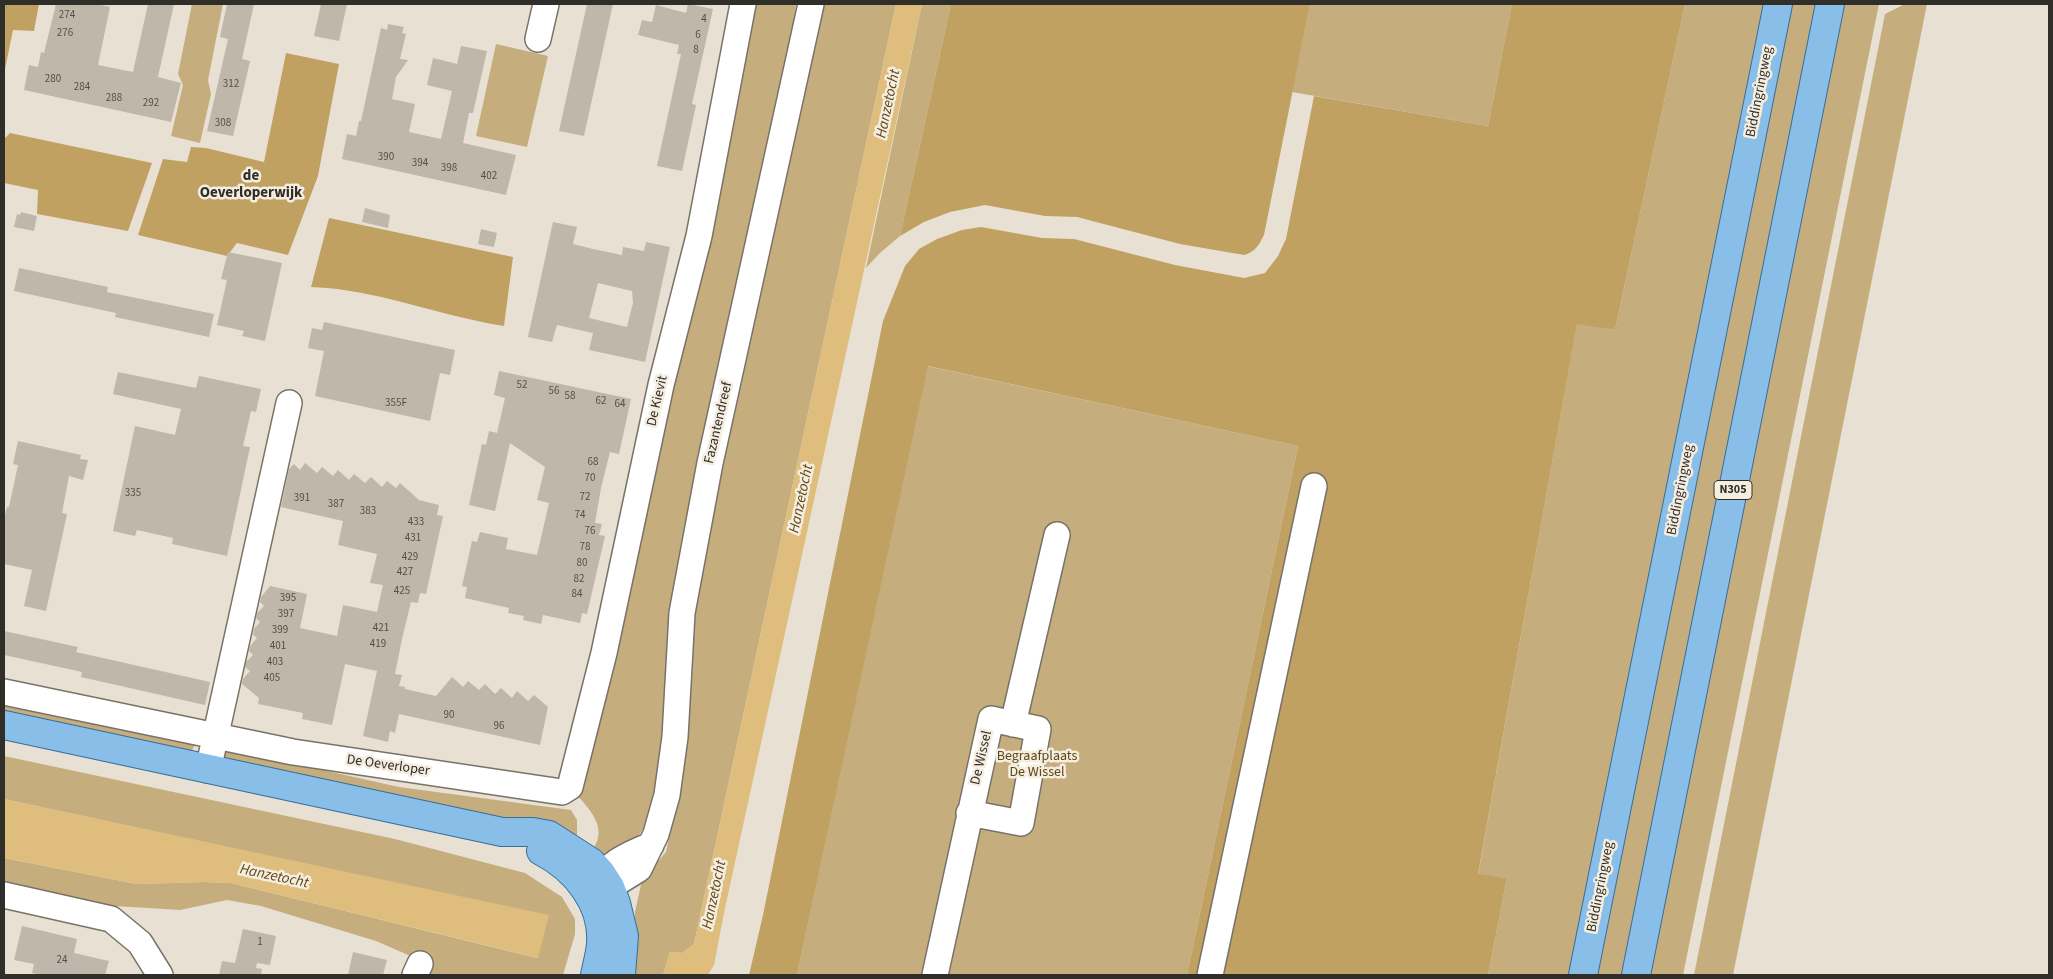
<!DOCTYPE html>
<html>
<head>
<meta charset="utf-8">
<style>
  body { margin:0 }
  #map { position:relative; width:2053px; height:979px; overflow:hidden; background:#e8e1d3; font-family:"Source Sans 3",sans-serif }
  canvas { display:block }
  .frame { position:absolute; inset:0; border:5px solid #302e29; pointer-events:none }
</style>
</head>
<body>
<div id="map">
<canvas width="2053" height="979"></canvas>
<div class="frame"></div>
</div>
<script>
const ctx = document.querySelector('canvas').getContext('2d');
ctx.lineJoin = 'round';
function paint(path, color) {
  ctx.fillStyle = color;
  ctx.fill(path, 'evenodd');
}
function stroke(path, color, width, dash) {
  ctx.strokeStyle = color;
  ctx.lineWidth = width;
  ctx.lineCap = dash ? 'butt' : 'round';
  ctx.setLineDash(dash || []);
  ctx.stroke(path);
}
function label(font, color, halo, rows, align = 'center') {
  ctx.font = font + ' "Source Sans 3",sans-serif';
  ctx.lineWidth = 5;
  ctx.setLineDash([]);
  ctx.textBaseline = 'middle';
  ctx.strokeStyle = halo;
  ctx.fillStyle = color;
  for (const [text, x, y, turn = 0] of rows) {
    ctx.save();
    ctx.translate(x, y);
    ctx.rotate((+turn || 0) * Math.PI / 180);
    ctx.textAlign = isNaN(turn) ? turn : align;
    if (halo) ctx.strokeText(text, 0, 0);
    ctx.fillText(text, 0, 0);
    ctx.restore();
  }
}
paint(new Path2D(`
  M192,4H223L208,80L211,94L200,143L171,136L183,85L178,74Z
  M748,4H796L792,36L699,452L684,528L676,587L671,673L652,817L632,844L606,856L590,853C609,831 593,813 577,795Z
  M822,4H896L694,944L682,953L670,952L663,975H629L635,947V912L642,880L666,852L676,805L695,603L715,497L734,417Z
  M922,4H951L900,236L880,253L866,268Z
  M1310,4H1512L1488,126L1292,92Z
  M1685,4H1770L1574,975H1488L1507,878L1478,875L1577,323L1615,330Z
  M1789,4H1817L1624,975H1591Z
  M1837,4H1879L1683,975H1644Z
  M1905,4H1927L1733,975H1694L1885,14Z
  M496,44L548,56L527,147L476,136Z
  M927,366L1298,446L1187,975H797Z
  M4,699L196,743L189,756L4,715Z
  M224,748L399,787L571,810L577,820V835L224,763Z
  M4,756L395,839L525,873L562,897L575,919V934L563,975H419L422,961L376,941L261,906L227,900L180,910L114,906L111,915L4,887V858L137,884L204,882L231,883L537,958L548,916L4,799Z`), '#c6ad7e');
paint(new Path2D(`
  M4,4H39L34,31L13,30L4,74Z
  M951,4H1310L1264,235C1259,245 1255,252 1244,255L1180,244L1077,217L1045,216L985,205L950,212L924,222L900,236Z
  M1512,4H1685L1615,330L1577,324L1478,874L1507,878L1488,975H1187L1298,446L928,366L797,975H749L763,915L883,321L905,266L919,249L937,239L962,230L981,227L1042,238L1074,239L1175,265L1244,278L1265,273L1278,256L1286,239L1314,96L1488,126Z
  M286,53L339,64L318,176L288,255L237,243L227,256L138,235L163,159L187,162L191,147L206,148L264,162Z
  M10,133L152,163L128,231L37,214L38,190L4,183V139Z
  M329,218L513,257L504,326C439,316 376,289 311,287Z`), '#c0a162');
paint(new Path2D(`
  M896,4H922L724,913L714,965L708,975H663L670,952L682,953L694,944Z
  M4,799L549,915L538,958L231,883L204,882L137,884L4,858Z`), '#debd7d');
paint(new Path2D(`
  M56,4H97L110,7L98,65L133,72L148,4H174L158,77L181,83L171,122L24,90L29,65L38,67L41,52L44,53Z
  M227,4H254L242,59L250,61L233,136L207,131L228,39L220,37Z
  M321,4H347L339,41L314,36Z
  M587,4H613L584,136L559,131Z
  M688,4L713,9L692,104L696,105L682,171L657,166L681,54H677L679,45L638,35L642,20L652,22L656,5L686,13Z
  M388,24L404,27L402,33L406,34L400,59L408,60L396,77L392,99L415,104L409,132L441,139L452,91L427,85L433,58L457,64L461,46L487,51L473,113H469L463,143L516,155L506,195L342,159L347,134L356,136L359,121H361L381,28L387,30Z
  M365,208L390,215L388,228L362,222Z
  M21,212L37,216L34,231L14,227L17,214L20,215Z
  M553,222L577,227L573,244L593,249L622,255L623,247L644,251L646,242L670,247L645,362L589,350L593,333L557,325L552,342L528,337ZM598,283L632,291L633,303L627,327L589,318Z
  M481,229L497,233L494,247L478,244Z
  M228,252L282,263L265,341L242,336L244,331L217,325L227,280L221,279Z
  M19,268L108,287L107,292L214,314L209,337L115,317L116,313L14,291Z
  M324,322L455,350L450,375L440,373L430,421L315,396L324,351L308,348L312,328L322,330Z
  M499,371L631,399L619,454L610,452L601,488L595,523L602,524L599,535L605,536L587,614L582,613L580,623L543,615L541,624L523,620L524,616L508,613L509,608L465,598L467,587L462,586L472,541L477,542L480,532L508,538L506,549L537,555L549,503L537,500L545,467L510,443L495,511L469,505L482,444L486,445L489,431L497,433L505,398L494,395Z
  M118,372L196,388L199,376L261,389L256,412L251,411L243,446L250,447L227,556L172,544L173,538L137,530L135,536L113,531L135,426L175,435L181,409L113,394Z
  M18,441L81,455L80,459L88,460L83,480L69,476L62,513L67,514L46,611L24,606L32,570L4,564V520L7,507H9L18,465L13,464Z
  M305,463L317,473L322,467L333,476L338,470L349,480L354,474L365,483L371,477L382,487L387,481L396,488L400,483L419,500L439,505L437,515L443,516L426,594L420,593L418,603L411,602L402,639L395,674L402,675L399,686L405,687V689L436,696L452,677L463,687L468,681L479,690L485,684L495,694L501,688L512,698L517,691L528,701L534,695L548,707L540,745L399,714L395,733L390,731L388,742L363,736L377,671L345,664L332,725L302,719L303,713L258,704L259,698L242,684L243,679L250,671L245,667L246,662L253,655L249,651L250,646L257,638L253,635L254,629L260,622L256,618L257,613L264,606L260,602L261,597L270,586L307,594L300,628L337,636L343,605L377,612L383,585L370,583L377,554L338,545L343,521L281,507L289,469L294,464L300,470Z
  M4,631L78,647L76,652L210,682L205,705L81,677L82,672L4,655Z
  M22,926L77,939L74,953L109,961L105,975H43L32,973L34,964L14,960Z
  M243,929L276,936L270,965L257,963L256,968L262,969L261,975H219L222,961L235,963Z
  M353,952L387,960L383,975H348Z`), '#beb7aa');
const minor = new Path2D(`
  M538,39L546,4
  M4,692L293,752L562,792L570,787L604,653L661,385L699,236L743,4
  M1013,724L1057,535
  M208,770L289,403
  M592,888C607,864 626,855 651,845
  M590,893L610,887L639,869L656,834L667,795L675,737L682,613L710,463L811,4
  M4,895L111,919L140,943L160,975
  M415,975L420,964
  M935,975L991,719L1038,729L1021,823L969,813
  M1210,975L1314,486`);
const major = new Path2D(`
  M4,725L502,832H533L549,835L591,862L601,873L610,887L616,903L624,936L621,975
  M541,851C576,869 604,904 601,944C600,955 597,965 595,975
  M1583,975L1778,4
  M1636,975L1830,4`);
stroke(minor, '#797367', 28);
stroke(major, '#356f9b', 30);
stroke(minor, '#fff', 25);
stroke(major, '#88bee8', 28);
label('11px', '#545049', null, [
  ["274",67,16],
  ["4",704,20],
  ["276",65,34],
  ["6",698,36],
  ["8",696,51],
  ["280",53,80],
  ["312",231,85],
  ["284",82,88],
  ["288",114,99],
  ["292",151,104],
  ["308",223,124],
  ["390",386,158],
  ["394",420,164],
  ["398",449,169],
  ["402",489,177],
  ["52",522,386],
  ["56",554,392],
  ["58",570,397],
  ["62",601,402],
  ["355F",396,404],
  ["64",620,405],
  ["68",593,463],
  ["70",590,479],
  ["335",133,494],
  ["72",585,498],
  ["391",302,499],
  ["387",336,505],
  ["383",368,512],
  ["74",580,516],
  ["433",416,523],
  ["76",590,532],
  ["431",413,539],
  ["78",585,548],
  ["429",410,558],
  ["80",582,564],
  ["427",405,573],
  ["82",579,580],
  ["425",402,592],
  ["84",577,595],
  ["395",288,599],
  ["397",286,615],
  ["421",381,629],
  ["399",280,631],
  ["419",378,645],
  ["401",278,647],
  ["403",275,663],
  ["405",272,679],
  ["90",449,716],
  ["96",499,727],
  ["1",260,943],
  ["24",62,961]
]);
for (const [x, y, w] of [
  [1733,490,38]
]) {
  const box = new Path2D();
  box.roundRect(x - w / 2, y - 9.5, w, 19, 4);
  ctx.fillStyle = '#f5eee0';
  ctx.fill(box);
  stroke(box, '#302e29', 1);
}
label('bold 12px', '#302e29', null, [
  ["N305",1733,490]
]);
label('14px', '#302e29', '#f5eee0', [
  ["Biddingringweg",1760,92,-79],
  ["De Kievit",658,401,-77],
  ["Fazantendreef",719,423,-77],
  ["Biddingringweg",1681,490,-79],
  ["De Wissel",982,758,-77],
  ["De Oeverloper",388,766,8],
  ["Biddingringweg",1601,887,-79]
]);
label('14px', '#5e4817', '#f5eee0', [
  ["Begraafplaats",1037,757],
  ["De Wissel",1037,773]
]);
label('italic 15px', '#604918', '#f5eee0', [
  ["Hanzetocht",889,104,-78],
  ["Hanzetocht",802,499,-78],
  ["Hanzetocht",274,877,12],
  ["Hanzetocht",715,895,-78]
]);
label('bold 15px', '#302e29', '#f5eee0', [
  ["de",251,177],
  ["Oeverloperwijk",251,194]
]);
</script>
</body>
</html>
